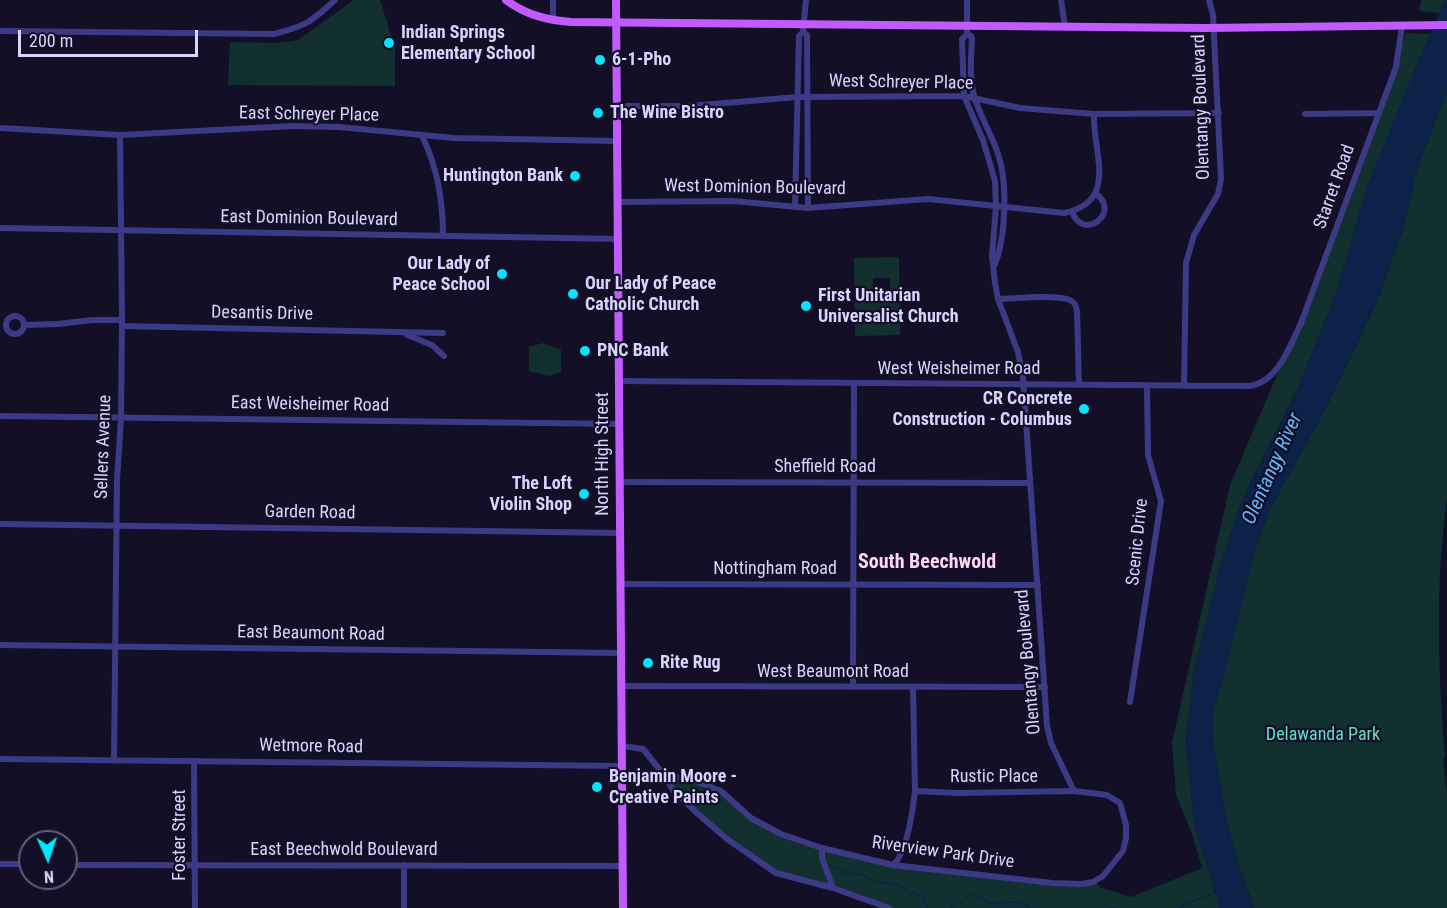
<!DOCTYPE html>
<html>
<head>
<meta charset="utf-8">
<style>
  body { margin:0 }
  #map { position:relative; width:1447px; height:908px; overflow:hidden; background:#130f26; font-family:"Roboto Condensed",sans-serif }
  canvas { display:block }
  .north { position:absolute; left:18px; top:830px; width:60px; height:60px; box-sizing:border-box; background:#130f26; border:2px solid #625e7d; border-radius:50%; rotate:177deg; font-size:16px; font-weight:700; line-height:24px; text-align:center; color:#d9d4ff }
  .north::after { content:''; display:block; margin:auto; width:21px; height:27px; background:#00e5ff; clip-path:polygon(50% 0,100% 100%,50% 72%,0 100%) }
  .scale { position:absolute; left:18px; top:30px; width:180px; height:27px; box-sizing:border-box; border:3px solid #d9d4ff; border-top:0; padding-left:8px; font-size:18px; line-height:21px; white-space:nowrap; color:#d9d4ff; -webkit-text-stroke:4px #130f26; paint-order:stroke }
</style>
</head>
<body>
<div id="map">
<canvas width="1447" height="908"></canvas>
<div class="north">N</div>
<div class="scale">200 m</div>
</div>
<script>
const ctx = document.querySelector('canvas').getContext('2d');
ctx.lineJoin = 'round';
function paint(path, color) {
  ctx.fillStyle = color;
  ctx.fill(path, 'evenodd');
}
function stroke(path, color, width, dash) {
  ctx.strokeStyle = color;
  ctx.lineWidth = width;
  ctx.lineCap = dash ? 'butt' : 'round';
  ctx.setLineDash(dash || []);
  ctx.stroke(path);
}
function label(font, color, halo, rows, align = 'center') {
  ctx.font = font + ' "Roboto Condensed",sans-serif';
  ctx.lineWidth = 4.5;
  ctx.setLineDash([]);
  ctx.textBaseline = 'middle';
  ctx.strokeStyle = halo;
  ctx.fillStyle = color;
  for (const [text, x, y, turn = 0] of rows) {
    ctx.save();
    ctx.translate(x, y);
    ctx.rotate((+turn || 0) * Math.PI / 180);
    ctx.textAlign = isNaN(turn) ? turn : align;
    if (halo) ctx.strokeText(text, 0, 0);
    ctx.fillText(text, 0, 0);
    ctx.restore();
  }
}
paint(new Path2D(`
  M354,0H380L395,48V86L228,85L230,42L276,43L298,40Z
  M1421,0H1445L1439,13L1419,11Z
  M1406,33L1430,34L1367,187L1337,291L1300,383L1242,500L1219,571L1193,675L1186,742L1194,823L1220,908H889L776,873L727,839L673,790L664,775L721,791L751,818L781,834L868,859L1052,883L1096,880L1099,887L1131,897L1202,868L1192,834L1176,795L1172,743L1230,485L1323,267Z
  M1447,92V499C1435,585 1438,671 1445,757L1443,759L1447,795V908H1255L1239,867L1227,823L1213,741V711L1225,670L1254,553L1269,510L1324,412L1377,302L1402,231L1418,166Z
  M899,257L900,335L855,336L854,258ZM873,278H890V300H873Z
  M543,343L561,350V372L550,376L529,371V347Z`), '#12302f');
paint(new Path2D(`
  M1445,0H1447V92L1418,166L1402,231L1377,302L1324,412L1269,510L1254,553L1225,670L1213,711V741L1227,823L1239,867L1255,908H1220L1194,823L1186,742L1193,675L1219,571L1242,500L1300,383L1337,291L1367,187L1421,54Z`), '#0c2248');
stroke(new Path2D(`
  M827,865L847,873L863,875L876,882L896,884L909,892L923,896L927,908
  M951,908L973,893L990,903L1016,902L1031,908
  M1110,908H1115
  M1178,908L1215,892`), '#0c2248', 1.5);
stroke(new Path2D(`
  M967,0V34L962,39L964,96L983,140L995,181L996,207L992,256L995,283L998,299L1018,352L1023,378L1047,726L1051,743L1074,791
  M1061,0L1065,27
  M553,20V0
  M0,31L274,34C306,26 311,22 335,0
  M803,32L807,35L808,208
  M967,34L971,36L972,39C971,58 969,81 975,99C981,118 992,135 998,154C1008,182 1006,239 994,266
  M617,106H690L797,97L964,96L1020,108L1094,114L1219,113
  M1305,114L1379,113
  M0,128L120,135L292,126L339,127L454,138L617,141
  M422,136C438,168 443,201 443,236
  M617,202L733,201L808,208L928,199L1064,213C1120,202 1092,151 1094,114
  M795,207L799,36L803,32L806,0
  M1072,211C1082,243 1123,212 1095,193
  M0,228L618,239
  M998,299C1013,299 1062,293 1073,302C1076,304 1076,307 1077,311L1079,385
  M6 325a9 9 0 1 1 18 0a9 9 0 1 1-18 0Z
  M24,325L58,324L92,320H122
  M122,326L443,333
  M407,335L432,345L444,356
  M619,381L1248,386C1277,384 1290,346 1301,323L1396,67L1402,26
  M1184,386L1186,263L1194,235L1218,194L1221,179L1213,15L1209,0
  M0,416L619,424
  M620,482L1030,483
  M0,524L620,533
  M620,584L1038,585
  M0,645L621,653
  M621,686L1045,687
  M853,687L854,383
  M1130,702L1161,501L1148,455L1147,386
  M622,746L643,749L664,775L673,790L698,814L727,839L776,873L833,888L889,908
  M0,759L622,766
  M114,761L117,480L121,418L122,320L120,135
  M194,761L195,908
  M664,775L693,780L721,791L751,818L781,834L822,848L893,865L1052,883L1082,884L1093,882L1103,876L1123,851L1126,838V825L1120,803L1107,795L1074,791L958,793L915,791
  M822,848V858L833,888
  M0,864H30
  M66,865L623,866
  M404,865V908
  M893,865C907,854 913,808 915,791L913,687`), '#3d3a85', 6);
stroke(new Path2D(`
  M506,0C526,15 547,20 571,22L1205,28L1447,25
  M616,0L623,908`), '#c25bff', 8);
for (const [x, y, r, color] of [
  [389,43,6,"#00e5ff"],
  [600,60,6,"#00e5ff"],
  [598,113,6,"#00e5ff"],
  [575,176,6,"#00e5ff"],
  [502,274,6,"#00e5ff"],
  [573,294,6,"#00e5ff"],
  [806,306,6,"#00e5ff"],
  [585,351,6,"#00e5ff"],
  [1084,409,6,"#00e5ff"],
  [584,494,6,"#00e5ff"],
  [648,663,6,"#00e5ff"],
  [597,787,6,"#00e5ff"]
]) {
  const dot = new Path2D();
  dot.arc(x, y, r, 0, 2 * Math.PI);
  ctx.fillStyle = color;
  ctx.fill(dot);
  stroke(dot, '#130f26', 2);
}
label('bold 18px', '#d9d4ff', '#130f26', [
  ["Indian Springs",401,33],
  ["Elementary School",401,54],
  ["6-1-Pho",612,60],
  ["The Wine Bistro",610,113],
  ["Huntington Bank",563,176,"right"],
  ["Our Lady of",490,264,"right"],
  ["Peace School",490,285,"right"],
  ["Our Lady of Peace",585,284],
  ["Catholic Church",585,305],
  ["First Unitarian",818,296],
  ["Universalist Church",818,317],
  ["PNC Bank",597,351],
  ["CR Concrete",1072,399,"right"],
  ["Construction - Columbus",1072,420,"right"],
  ["The Loft",572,484,"right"],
  ["Violin Shop",572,505,"right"],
  ["Rite Rug",660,663],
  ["Benjamin Moore -",609,777],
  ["Creative Paints",609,798]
], 'left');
label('18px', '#d9d4ff', '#130f26', [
  ["West Schreyer Place",901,83,1],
  ["Olentangy Boulevard",1202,107,-92],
  ["East Schreyer Place",309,115,1],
  ["Starret Road",1335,187,-70],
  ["West Dominion Boulevard",755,188,1],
  ["East Dominion Boulevard",309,219,1],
  ["Desantis Drive",262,314,1],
  ["West Weisheimer Road",959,369],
  ["East Weisheimer Road",310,405,1],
  ["Sellers Avenue",104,447,-88],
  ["North High Street",603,454,-90],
  ["Sheffield Road",825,467],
  ["Garden Road",310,513,1],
  ["Scenic Drive",1138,542,-84],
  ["Nottingham Road",775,569],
  ["East Beaumont Road",311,634,1],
  ["Olentangy Boulevard",1029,662,-95],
  ["West Beaumont Road",833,672],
  ["Wetmore Road",311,747,1],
  ["Rustic Place",994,777],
  ["Foster Street",180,835,-90],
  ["East Beechwold Boulevard",344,850],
  ["Riverview Park Drive",943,853,8]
]);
label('18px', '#5fe0c0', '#130f26', [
  ["Delawanda Park",1323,735]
]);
label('italic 20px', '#62b6ff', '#130f26', [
  ["Olentangy River",1273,469,-66]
]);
label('bold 20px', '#ffd6f0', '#130f26', [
  ["South Beechwold",927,563]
]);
</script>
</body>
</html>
